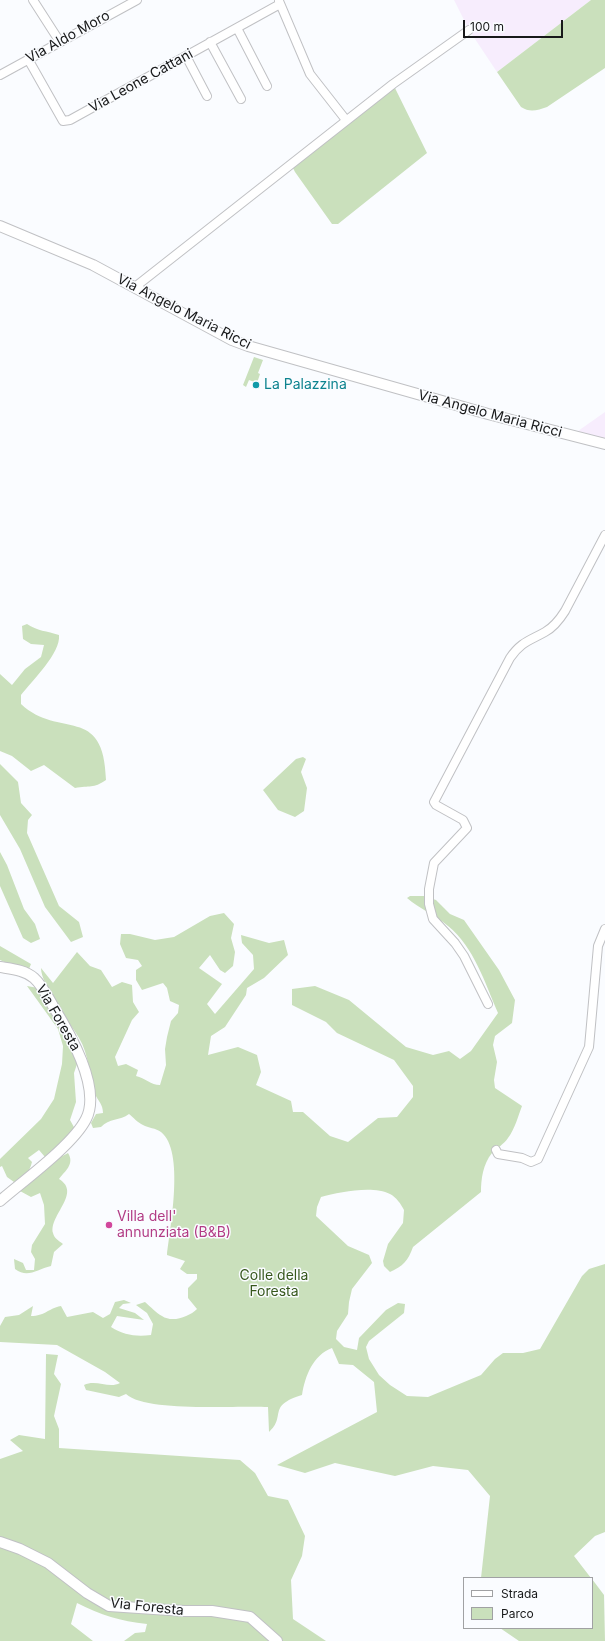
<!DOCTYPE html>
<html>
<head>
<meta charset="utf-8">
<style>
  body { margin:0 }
  #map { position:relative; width:605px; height:1641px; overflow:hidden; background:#fafcff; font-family:Inter,sans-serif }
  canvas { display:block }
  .legend { position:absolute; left:463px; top:1577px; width:130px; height:52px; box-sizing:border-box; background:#fafcff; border:1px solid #a0a1a3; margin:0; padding:5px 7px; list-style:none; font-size:12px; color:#18191a }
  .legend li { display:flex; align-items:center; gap:8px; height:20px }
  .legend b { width:20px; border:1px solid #a0a1a3 }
  .scale { position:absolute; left:463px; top:20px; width:100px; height:18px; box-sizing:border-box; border:2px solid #18191a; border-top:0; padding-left:5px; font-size:12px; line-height:14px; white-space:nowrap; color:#18191a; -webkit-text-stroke:3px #fafcff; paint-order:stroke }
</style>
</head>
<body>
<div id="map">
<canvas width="605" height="1641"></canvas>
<ul class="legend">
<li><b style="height:5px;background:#fff"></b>Strada</li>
<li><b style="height:11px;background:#cae0bc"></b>Parco</li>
</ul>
<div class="scale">100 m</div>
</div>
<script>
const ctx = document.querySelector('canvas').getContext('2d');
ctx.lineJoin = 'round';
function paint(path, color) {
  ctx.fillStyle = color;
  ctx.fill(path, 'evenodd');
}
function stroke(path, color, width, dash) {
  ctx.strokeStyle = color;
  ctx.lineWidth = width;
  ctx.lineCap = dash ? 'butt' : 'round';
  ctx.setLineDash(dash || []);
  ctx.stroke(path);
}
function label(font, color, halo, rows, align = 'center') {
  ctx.font = font + ' Inter,sans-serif';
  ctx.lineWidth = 3;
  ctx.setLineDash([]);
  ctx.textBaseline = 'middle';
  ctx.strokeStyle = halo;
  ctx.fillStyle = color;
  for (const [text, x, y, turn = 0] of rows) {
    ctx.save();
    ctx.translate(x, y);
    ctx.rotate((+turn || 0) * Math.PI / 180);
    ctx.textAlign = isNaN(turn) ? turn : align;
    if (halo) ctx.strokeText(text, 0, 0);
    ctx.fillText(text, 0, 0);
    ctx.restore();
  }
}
paint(new Path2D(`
  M454,0H591L497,72L469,30Z
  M605,412V439L578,431Z`), '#f7edfd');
paint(new Path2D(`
  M591,0H605V68L547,107C538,110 530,113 521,107L497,72Z
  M393,84L427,153L338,224H332L295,172L293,168L295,164Z
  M254,357L263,360L258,373L260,374L257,383L249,380L246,387L243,385Z
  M27,624C37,631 47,631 59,635C61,653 32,681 21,695V704C59,740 104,703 106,780C93,789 90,785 75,788L44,765L31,771L12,756L0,751V674L12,685L25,669L41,657L44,645L31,644L23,639L22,626Z
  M303,757L306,759L301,772L307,788L304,811L295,817L278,810L263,790L296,759Z
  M0,764L18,782L21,803L32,815L28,820L27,833L59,906L79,922L83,937L71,942L45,907L20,849L0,815Z
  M0,852L7,865L24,909L35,924L40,939L31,943L23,938L0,886Z
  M410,896H424L436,900L450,914L464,920L499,970L515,1000L512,1023L495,1036L493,1045L497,1062L494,1080L495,1088L522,1106C518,1116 515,1129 508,1138C504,1144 497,1148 492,1153C483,1164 481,1179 481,1192L413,1247C408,1261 403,1266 390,1272L384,1266L383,1261L388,1244L403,1223L404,1210C401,1204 396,1197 390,1194C373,1185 339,1192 321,1197L317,1207L316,1216L348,1246L369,1255L372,1263L352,1289L349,1302L348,1314L337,1331L336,1339L344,1347L357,1350L359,1338L386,1310L398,1303L405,1304L404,1313L369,1341L366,1347L369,1359L379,1375L390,1385L407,1396L428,1397L481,1375L495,1359L503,1353H523L540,1349L582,1276L589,1269L605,1264V1532L595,1536L574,1556L591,1578H481L490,1496L468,1470L433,1466L395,1476L335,1463L305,1473L277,1465L377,1412L374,1382L353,1365L339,1364L332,1348C313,1355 305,1376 302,1395C266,1406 287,1416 269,1432L268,1407C237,1405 147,1413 126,1394L119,1397L86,1390L84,1385C96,1379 109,1389 120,1383L105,1372L57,1345L0,1342V1326L5,1317L19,1315L33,1306L31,1316C45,1316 47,1309 61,1306L67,1317L93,1312L103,1318L110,1314L115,1302L124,1300L131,1303L123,1304L119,1308L135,1313L144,1320L117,1316L111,1327C124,1335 136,1337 151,1335L153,1324L147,1313L136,1305L145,1302C151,1307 156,1313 162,1316C172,1323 189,1317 197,1309L188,1298V1288L197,1279V1274H187L180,1269L185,1261L167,1255C170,1227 185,1151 161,1132C156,1128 148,1128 143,1125C138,1123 133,1117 129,1114C120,1121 109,1118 101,1127L93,1128L91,1123L96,1114L103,1113C103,1104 98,1101 95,1094C89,1076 89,1054 79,1038C69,1021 41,985 41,968L53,983L77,952L90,966L101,970L112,987L122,982L132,985L133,1002L139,1012L132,1020L115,1057L118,1066L126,1064L138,1070L136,1076C145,1078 151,1085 160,1085L166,1065L165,1049L167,1037L171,1021L178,1013L179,1005L170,1001L167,988L163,983L142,990L136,980V970L142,966L138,960L126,958L120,944L121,934H130L155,940L174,937L210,916L224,913L234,924L231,938L235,952L233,966L225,973L220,970L210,955L199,968L222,984L207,1004L215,1014L254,969L253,955L242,943L241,935L269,943L284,940L288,955L264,978L247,988L246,995L225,1027L211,1036L208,1055L238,1047L257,1055L261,1072L256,1085L291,1101L293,1112H303L330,1136L348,1142L378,1118L397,1117L413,1097V1086L394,1060L337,1033L326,1022L292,1005V989L315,986L349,1000L406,1047L433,1055L449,1051L460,1059L471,1051L498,1013C485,983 474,947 448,926C435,915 420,909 407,898Z
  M0,946L31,964L29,969L18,968L0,960Z
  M27,986L38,988L74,1048L77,1064L74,1073L76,1102L70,1120L75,1129L70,1141L45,1157L39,1150L28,1158L32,1162C29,1173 25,1179 14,1182L7,1177L2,1166L0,1167V1159L41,1119L54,1099L62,1064L63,1046L58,1029Z
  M68,1153C75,1164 65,1171 59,1179C82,1193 49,1215 53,1233C54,1238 59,1241 63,1244L54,1252L51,1266C37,1269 28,1279 15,1269L14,1259L23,1263L26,1270H34L35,1259L31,1252L32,1245L45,1224L44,1205L40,1193L31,1197L20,1191L57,1159Z
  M46,1354L58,1355L54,1374L61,1384L54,1416L59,1429V1448L240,1460L255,1473L268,1496L288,1500L305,1536L302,1556L291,1580L293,1619L326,1641H124L135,1633L145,1632L147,1624C120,1621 101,1615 77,1603L71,1624L93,1641H0V1459L23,1451L10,1440L19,1435L45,1439Z
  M592,1579L604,1595L605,1641H519L500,1628H592Z`), '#cae0bc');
const minor = new Path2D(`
  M33,0L60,42
  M279,1L310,74L346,120
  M237,28L267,86
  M210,42L241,99
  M186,56L207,96
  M28,59L63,121L70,120L280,4
  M0,75L137,0
  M135,287L393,84L469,30
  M488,1004L464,956L455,943L433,919L429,904V889L434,863L467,828L463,820L436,805L434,802L510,658C521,642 529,641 545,632C554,627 560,619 565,611L605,535
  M496,1150L498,1154L522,1158L531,1162L538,1159L589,1047L598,946L605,929`);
const major = new Path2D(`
  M0,226L93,265L232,340L248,346L488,414L605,444
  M0,967C12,969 25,970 34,978C42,985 48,997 53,1006C69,1032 102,1088 86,1119C73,1145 23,1181 0,1201
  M0,1542L20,1549L48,1563L87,1593L109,1606L184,1611H212L250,1617L277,1641`);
stroke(minor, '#c0c1c4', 10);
stroke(major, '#c0c1c4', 12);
stroke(minor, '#fff', 8);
stroke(major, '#fff', 10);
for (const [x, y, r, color] of [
  [256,385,4,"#0f9aa8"],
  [109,1225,4,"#d1479c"]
]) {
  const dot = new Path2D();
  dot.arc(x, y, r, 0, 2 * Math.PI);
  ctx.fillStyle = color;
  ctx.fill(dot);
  stroke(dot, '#fafcff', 1.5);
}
label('14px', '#18191a', '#fafcff', [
  ["Via Aldo Moro",68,37,-29],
  ["Via Leone Cattani",141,81,-29],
  ["Via Angelo Maria Ricci",184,312,27],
  ["Via Angelo Maria Ricci",490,414,15],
  ["Via Foresta",58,1018,60],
  ["Via Foresta",147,1607,6]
]);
label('14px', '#0d838f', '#fafcff', [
  ["La Palazzina",264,385]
], 'left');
label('14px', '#b23c85', '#fafcff', [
  ["Villa dell'",117,1217],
  ["annunziata (B&B)",117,1233]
], 'left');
label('14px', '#37581d', '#fafcff', [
  ["Colle della",274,1276],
  ["Foresta",274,1292]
]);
</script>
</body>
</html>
